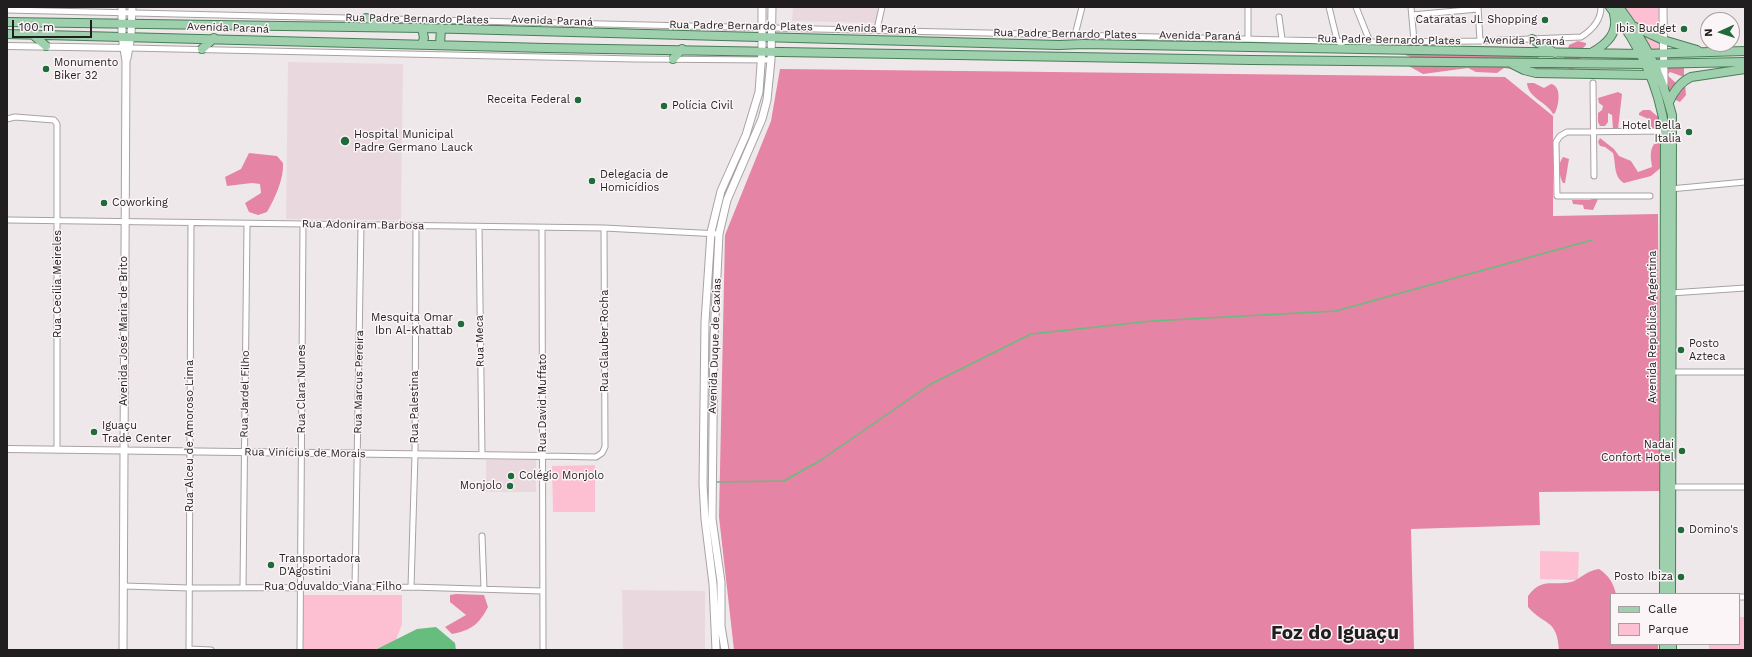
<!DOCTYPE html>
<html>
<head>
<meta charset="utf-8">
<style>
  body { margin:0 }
  #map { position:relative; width:1752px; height:657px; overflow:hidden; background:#efe8ea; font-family:"Work Sans",sans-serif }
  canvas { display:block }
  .frame { position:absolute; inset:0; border:8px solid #201e1e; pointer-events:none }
  .legend { position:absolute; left:1610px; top:593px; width:130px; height:52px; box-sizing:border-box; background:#fcf5f7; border:1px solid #a49fa0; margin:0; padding:5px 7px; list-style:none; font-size:12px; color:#201e1e }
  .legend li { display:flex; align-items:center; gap:8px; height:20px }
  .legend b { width:20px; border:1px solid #a49fa0 }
  .north { position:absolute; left:1700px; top:12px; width:40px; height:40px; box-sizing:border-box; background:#fcf5f7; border:1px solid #a49fa0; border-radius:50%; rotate:267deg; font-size:11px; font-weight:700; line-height:16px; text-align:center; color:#201e1e }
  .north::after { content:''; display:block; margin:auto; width:14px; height:18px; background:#1f6b3a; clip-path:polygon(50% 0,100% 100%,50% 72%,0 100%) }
  .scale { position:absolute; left:12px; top:20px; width:80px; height:18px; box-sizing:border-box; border:2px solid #201e1e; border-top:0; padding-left:5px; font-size:12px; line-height:14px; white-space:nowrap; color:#201e1e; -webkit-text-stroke:3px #fcf5f7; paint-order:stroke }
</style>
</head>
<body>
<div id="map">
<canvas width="1752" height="657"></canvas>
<div class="frame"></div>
<ul class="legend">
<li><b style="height:5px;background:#9ed0ad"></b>Calle</li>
<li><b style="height:11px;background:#fcc0d2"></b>Parque</li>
</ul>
<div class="north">N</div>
<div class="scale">100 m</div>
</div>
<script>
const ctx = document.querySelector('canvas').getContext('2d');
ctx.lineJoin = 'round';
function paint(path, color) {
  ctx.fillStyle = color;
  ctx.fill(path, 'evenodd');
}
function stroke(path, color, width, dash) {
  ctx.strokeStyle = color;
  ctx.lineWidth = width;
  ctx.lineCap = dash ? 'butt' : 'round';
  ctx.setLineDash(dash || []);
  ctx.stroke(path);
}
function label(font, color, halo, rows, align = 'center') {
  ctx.font = font + ' "Work Sans",sans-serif';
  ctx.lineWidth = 3;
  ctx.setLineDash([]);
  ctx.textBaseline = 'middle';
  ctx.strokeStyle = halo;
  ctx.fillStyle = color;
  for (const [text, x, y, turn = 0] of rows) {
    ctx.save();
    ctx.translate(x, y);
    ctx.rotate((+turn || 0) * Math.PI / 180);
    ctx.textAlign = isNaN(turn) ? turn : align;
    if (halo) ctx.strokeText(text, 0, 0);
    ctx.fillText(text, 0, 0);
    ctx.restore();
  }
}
paint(new Path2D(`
  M793,7H878L875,23L792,21Z
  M288,62L403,64L401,220L286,219Z
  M486,460H536V492H486Z
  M622,590L705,591V650H623Z`), '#e9d9de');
paint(new Path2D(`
  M1623,7H1661L1660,50H1652Z
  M595,465V512H553L552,466Z
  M1540,551L1579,552L1578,580L1540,579Z
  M303,595H402V624L396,640L375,650H303Z
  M1739,617H1745V650H1709V644H1739Z`), '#fcc0d2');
paint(new Path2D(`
  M1578,41L1586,43V45L1581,50C1581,60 1580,65 1571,70L1565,66L1562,60L1567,54L1569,45Z
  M1404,44C1446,48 1488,44 1529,49L1538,53L1539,61L1512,69L1504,68L1497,73L1476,72L1468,68L1423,74L1407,65L1413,58L1403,54L1396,48Z
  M1684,65V77L1670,72L1667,75L1676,83L1685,84L1686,95L1680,102C1664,96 1666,83 1666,69L1668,66Z
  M780,69L1505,77L1553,116V216L1658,214L1660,491L1539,492L1540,525L1411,529L1414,650H734L719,517L725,235L771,121Z
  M1527,83H1534L1544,88L1551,84C1562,86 1559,105 1555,113L1553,114C1547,102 1528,98 1527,83Z
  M1618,92L1622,94L1618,129H1613L1612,115L1608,113V122L1605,126H1600L1598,122V113L1602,110L1603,106L1599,103L1598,98Z
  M1643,110H1650L1657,116L1660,114V125L1654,130L1650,127L1651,120L1639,115V113Z
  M1600,138L1614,149L1619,156L1631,161L1638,172L1652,167C1651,158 1649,152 1654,144L1658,143L1663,145L1664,165L1651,176L1624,183C1613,177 1616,162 1613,153L1605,147L1600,146L1598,142Z
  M249,153L277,156L283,163C284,179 275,198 267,212L258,215L249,212L245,203L261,193L260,184L252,183L227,186L225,177L241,169Z
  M1563,157L1569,159L1565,183H1563C1559,175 1557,165 1563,157Z
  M1594,198L1598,199L1593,210L1584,209L1583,205L1573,204L1572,200H1590Z
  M1599,569C1609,576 1613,582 1616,594H1611V644H1658V650H1559C1557,618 1544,626 1528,607V596C1542,577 1551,586 1571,582C1581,579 1585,571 1599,569Z
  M456,594L484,595L488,607C479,624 472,630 452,634L445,627L466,615L450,602V595Z`), '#e584a4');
paint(new Path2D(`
  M436,627L455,643L456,650H375L417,629Z`), '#67bd7e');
stroke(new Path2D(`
  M714,482L784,481L821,460L931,384L1031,334L1152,321L1336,311L1592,240`), '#67bd7e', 1.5);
const minor = new Path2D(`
  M1248,7V38
  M1329,7L1337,40L1345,49
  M1356,7L1370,42
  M1411,7L1414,41
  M1478,7L1480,41
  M7,10L1370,42L1480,41L1581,37C1592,30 1601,21 1601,7
  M1412,15L1478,9
  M1279,17L1282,39
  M877,29L882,7
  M1075,35L1082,7
  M129,48L635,59L771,60
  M1593,83L1594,176
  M7,119L15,117L54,120L57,124V450
  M1670,189L1745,182
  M1650,196H1557L1556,142L1560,136L1567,132L1665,131
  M7,220L604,228L719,234
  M479,227L482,455
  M542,228L543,650
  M1671,293L1745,288
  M1669,372H1745
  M544,456L596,457L602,453L605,447L604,228
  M1670,487H1745
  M482,536L484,589
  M124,586L189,588L411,587L542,591
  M243,587L247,224
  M355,587L361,225
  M411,587L415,455L416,226
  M1739,597H1745
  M189,649L211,650
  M189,650L191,223
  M300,650L303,224`);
const tertiary = new Path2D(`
  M7,46L128,48
  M7,449L544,456`);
const secondary = new Path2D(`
  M122,7V36L126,61L123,650
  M1663,7L1664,87
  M127,58L131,36L132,7
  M716,650L713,584L705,519L703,484L705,322L711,232L721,191L746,135L759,92L762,51V7
  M725,650L721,626V582L712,519L714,336L719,234L727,200L762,119L767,100L771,60L772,7`);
const primary = new Path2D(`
  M1610,7C1639,44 1659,84 1665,131L1664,594
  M1619,7C1645,42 1661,73 1672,115L1671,594
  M366,18L389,25
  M7,22L422,28L1059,45L1083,44L1641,54L1745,51
  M1633,26L1663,40L1697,50
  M7,34L546,48L1251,60L1646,64L1745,62
  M32,34L46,46
  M1532,39L1555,53
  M422,44L424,38L422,28
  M440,45L441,28
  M202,49L214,38
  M1591,53C1607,44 1619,33 1614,14
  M673,59L682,49
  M1512,64L1524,70L1536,73L1651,75
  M1669,102C1674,91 1680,82 1691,77L1745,69
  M1672,644V650
  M1664,650V644`);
stroke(minor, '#a9a2a4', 7);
stroke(tertiary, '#a9a2a4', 8);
stroke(secondary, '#a9a2a4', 9);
stroke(primary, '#487e57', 10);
stroke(minor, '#fff', 5);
stroke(tertiary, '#fff', 6);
stroke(secondary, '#fff', 7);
stroke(primary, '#9ed0ad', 8);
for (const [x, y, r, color] of [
  [1545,20,4,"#1f6b3a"],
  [1684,29,4,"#1f6b3a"],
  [46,69,4,"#1f6b3a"],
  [578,100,4,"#1f6b3a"],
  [664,106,4,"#1f6b3a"],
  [1689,132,4,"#1f6b3a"],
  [345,141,5,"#1f6b3a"],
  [592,181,4,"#1f6b3a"],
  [104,203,4,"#1f6b3a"],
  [461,324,4,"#1f6b3a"],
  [1681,350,4,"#1f6b3a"],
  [94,432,4,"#1f6b3a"],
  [1682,451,4,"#1f6b3a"],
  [511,476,4,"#1f6b3a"],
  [510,486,4,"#1f6b3a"],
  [1681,530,4,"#1f6b3a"],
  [271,565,4,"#1f6b3a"],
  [1681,577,4,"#1f6b3a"]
]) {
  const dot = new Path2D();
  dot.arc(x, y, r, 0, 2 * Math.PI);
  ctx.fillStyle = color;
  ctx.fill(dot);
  stroke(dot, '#fcf5f7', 1.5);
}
label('11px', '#201e1e', '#fcf5f7', [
  ["Rua Padre Bernardo Plates",417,19,1],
  ["Avenida Paraná",552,21,2],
  ["Rua Padre Bernardo Plates",741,26,1],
  ["Avenida Paraná",228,28,2],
  ["Avenida Paraná",876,29,2],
  ["Rua Padre Bernardo Plates",1065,34,1],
  ["Avenida Paraná",1200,36,1],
  ["Rua Padre Bernardo Plates",1389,40,1],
  ["Avenida Paraná",1524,41,1],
  ["Rua Adoniram Barbosa",363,225,1],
  ["Rua Cecília Meireles",58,284,-90],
  ["Avenida República Argentina",1653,327,-90],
  ["Avenida José Maria de Brito",124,331,-90],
  ["Rua Meca",480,341,-91],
  ["Rua Glauber Rocha",605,341,-90],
  ["Avenida Duque de Caxias",715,346,-88],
  ["Rua Marcus Pereira",359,382,-89],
  ["Rua Clara Nunes",302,389,-90],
  ["Rua Jardel Filho",245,394,-89],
  ["Rua David Muffato",543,403,-90],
  ["Rua Palestina",415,407,-90],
  ["Rua Alceu de Amoroso Lima",190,436,-90],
  ["Rua Vinícius de Morais",305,453,1],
  ["Rua Oduvaldo Viana Filho",333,587]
]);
label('11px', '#201e1e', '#fcf5f7', [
  ["Cataratas JL Shopping",1537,20,"right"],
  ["Ibis Budget",1676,29,"right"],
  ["Monumento",54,63],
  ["Biker 32",54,76],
  ["Receita Federal",570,100,"right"],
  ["Polícia Civil",672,106],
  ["Hotel Bella",1681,126,"right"],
  ["Italia",1681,139,"right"],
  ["Hospital Municipal",354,135],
  ["Padre Germano Lauck",354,148],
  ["Delegacia de",600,175],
  ["Homicídios",600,188],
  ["Coworking",112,203],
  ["Mesquita Omar",453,318,"right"],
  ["Ibn Al-Khattab",453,331,"right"],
  ["Posto",1689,344],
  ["Azteca",1689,357],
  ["Iguaçu",102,426],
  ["Trade Center",102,439],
  ["Nadai",1674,445,"right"],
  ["Confort Hotel",1674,458,"right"],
  ["Colégio Monjolo",519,476],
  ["Monjolo",502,486,"right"],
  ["Domino's",1689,530],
  ["Transportadora",279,559],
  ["D'Agostini",279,572],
  ["Posto Ibiza",1673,577,"right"]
], 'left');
label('bold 19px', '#201e1e', '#fcf5f7', [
  ["Foz do Iguaçu",1335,633]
]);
</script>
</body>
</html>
